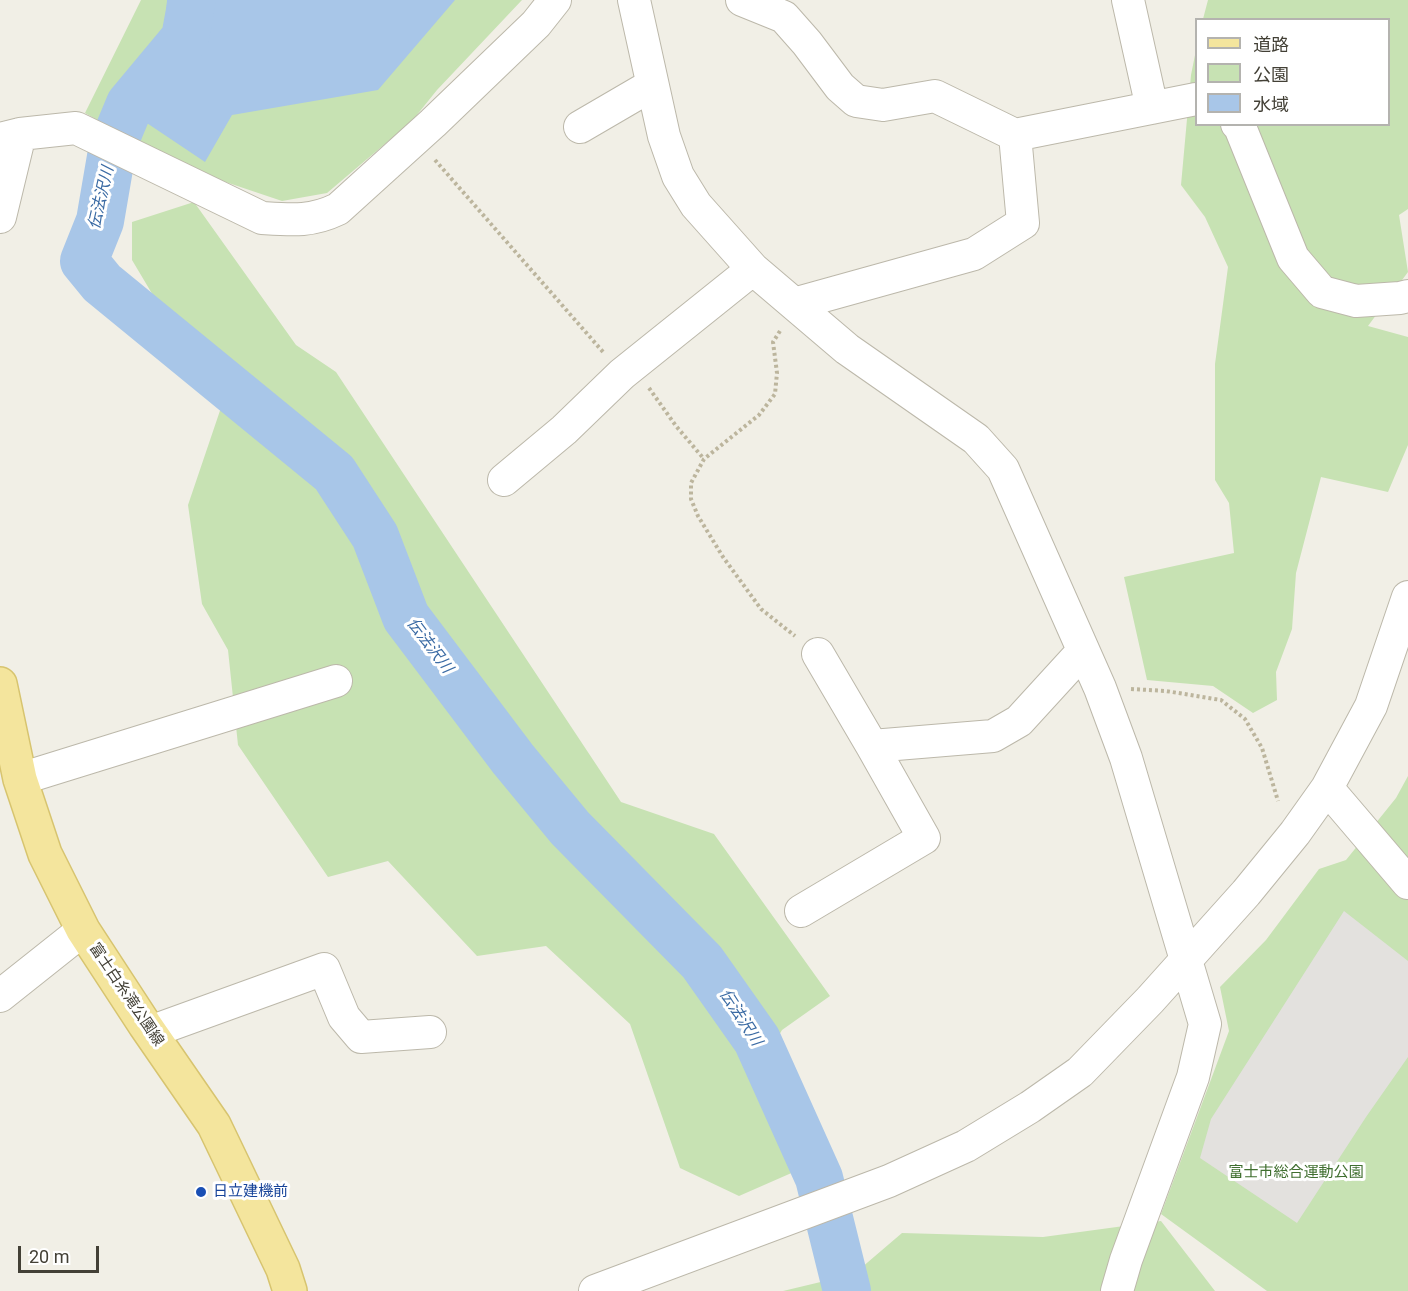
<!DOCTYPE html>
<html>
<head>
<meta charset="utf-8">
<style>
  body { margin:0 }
  #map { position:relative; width:1408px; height:1291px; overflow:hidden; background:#f1efe6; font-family:Roboto,"Noto Sans JP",sans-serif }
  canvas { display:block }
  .legend { position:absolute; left:1195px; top:18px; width:195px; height:108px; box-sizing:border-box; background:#fff; border:2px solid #b4b3af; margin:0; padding:8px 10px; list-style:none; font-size:18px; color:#434036 }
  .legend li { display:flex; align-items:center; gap:12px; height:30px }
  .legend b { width:30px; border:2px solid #b4b3af }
  .scale { position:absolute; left:18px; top:1246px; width:81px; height:27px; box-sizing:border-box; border:3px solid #434036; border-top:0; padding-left:8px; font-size:18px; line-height:21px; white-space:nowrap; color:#434036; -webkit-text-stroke:4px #fff; paint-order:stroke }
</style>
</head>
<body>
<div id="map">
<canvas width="1408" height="1291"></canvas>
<ul class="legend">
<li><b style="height:8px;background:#f4e59d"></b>道路</li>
<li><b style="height:16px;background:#c7e2b3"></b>公園</li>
<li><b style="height:16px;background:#a8c6e8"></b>水域</li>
</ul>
<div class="scale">20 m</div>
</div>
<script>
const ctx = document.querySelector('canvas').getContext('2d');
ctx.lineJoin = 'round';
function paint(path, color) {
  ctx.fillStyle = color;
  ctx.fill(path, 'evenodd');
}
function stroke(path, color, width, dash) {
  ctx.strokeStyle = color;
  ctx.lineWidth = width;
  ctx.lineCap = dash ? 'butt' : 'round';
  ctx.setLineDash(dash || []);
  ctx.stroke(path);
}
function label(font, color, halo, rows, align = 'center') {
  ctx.font = font + ' Roboto,"Noto Sans JP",sans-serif';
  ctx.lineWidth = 6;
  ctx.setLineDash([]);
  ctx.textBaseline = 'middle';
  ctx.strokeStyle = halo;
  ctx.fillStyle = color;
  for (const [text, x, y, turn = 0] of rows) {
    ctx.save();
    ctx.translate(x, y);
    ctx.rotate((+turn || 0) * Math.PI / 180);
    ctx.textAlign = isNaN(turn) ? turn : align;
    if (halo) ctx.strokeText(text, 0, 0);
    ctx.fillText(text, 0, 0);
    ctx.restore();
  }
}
paint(new Path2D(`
  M141,0H522L437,90L412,121L327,193L282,201L178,166L85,113Z
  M1208,0H1408V209L1399,215L1408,272L1368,326L1408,337V445L1388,492L1321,477L1296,573L1292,629L1276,672L1277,700L1253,713L1213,686L1147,680L1124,577L1234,553L1229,503L1215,480V364L1228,267L1205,217L1181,185L1191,75L1196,50V124H1388V20L1203,19Z
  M194,202L296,345L336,372L621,802L714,834L830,996L782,1030L759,1070L799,1119L796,1171L739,1196L680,1168L630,1024L546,946L477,956L388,861L328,877L238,745L228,650L202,604L188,505L228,387L188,354L132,260V222Z
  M1408,776V1291H1267L1161,1214L1229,1031L1220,987L1266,940L1319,869L1346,860L1396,798Z
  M1161,1221L1215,1291H783L854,1274L902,1233L1043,1237Z`), '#c7e2b3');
paint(new Path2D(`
  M1344,911L1408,961V1057L1366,1117L1297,1223L1200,1158L1211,1119Z`), '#e3e1de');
paint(new Path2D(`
  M167,0H455L378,90L232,115L205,162L111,99L164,40Z`), '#a8c6e8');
stroke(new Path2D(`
  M192,0L185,38L130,104L113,145L100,221L84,261L102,283L334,473L375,536L406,617L513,759L570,828L702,962L757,1040L819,1178L847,1291`), '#a8c6e8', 48);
const minor = new Path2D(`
  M634,0L664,136L678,176L696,205L753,269L847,349L976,439L1003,469L1100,688L1126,758L1205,1024L1193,1077L1126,1260L1117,1291
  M742,0L784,17L807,43L840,87L856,101L883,105L935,96L1015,135L1196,99
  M1128,0L1152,108
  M1237,124L1240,127L1293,258L1322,292L1356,301L1400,298L1408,296
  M580,127L652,85
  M0,139L20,134L76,128L262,218C292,220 311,222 338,209L433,123L536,24L555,0
  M0,217L20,134
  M794,304L974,254L1023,223L1015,135
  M504,480L564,430L622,374L753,269
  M818,654L872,746L993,736L1019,721L1083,651
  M20,779L336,681
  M1327,788L1408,883
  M801,911L924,838L872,746
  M0,996L83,930
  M150,1032L324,969L344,1017L361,1037L430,1032
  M595,1291L889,1181L966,1146L1030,1107L1080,1072L1150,1000L1246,893L1295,833L1327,788L1371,706L1408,597`);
const major = new Path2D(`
  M0,684L20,779L45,854L83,930L145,1025L214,1125L283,1269L290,1291`);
stroke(minor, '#bcb8aa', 34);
stroke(major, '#d7c46f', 36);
stroke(new Path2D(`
  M435,160L604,353
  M780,331L773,342L777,373L775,394L759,415L704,459L691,483V499L698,516L723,557L761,609L795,636
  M649,388L676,426L704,459
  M1131,689L1166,691L1221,700L1245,719L1262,748L1278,801`), '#bcb59d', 4, [3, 3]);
stroke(minor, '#fff', 32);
stroke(major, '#f4e59d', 33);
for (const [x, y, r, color] of [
  [201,1192,6,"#1a4fb4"]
]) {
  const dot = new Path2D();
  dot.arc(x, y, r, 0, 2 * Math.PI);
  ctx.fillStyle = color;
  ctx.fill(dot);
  stroke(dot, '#fff', 2);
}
label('15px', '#434036', '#fff', [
  ["富士白糸滝公園線",126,995,56]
]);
label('15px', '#406f30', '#fff', [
  ["富士市総合運動公園",1296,1173]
]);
label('15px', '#164399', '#fff', [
  ["日立建機前",213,1192]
], 'left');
label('italic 16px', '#3b6ba4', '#fff', [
  ["伝法沢川",102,198,-77],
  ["伝法沢川",429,646,53],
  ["伝法沢川",740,1018,57]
]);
</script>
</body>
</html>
